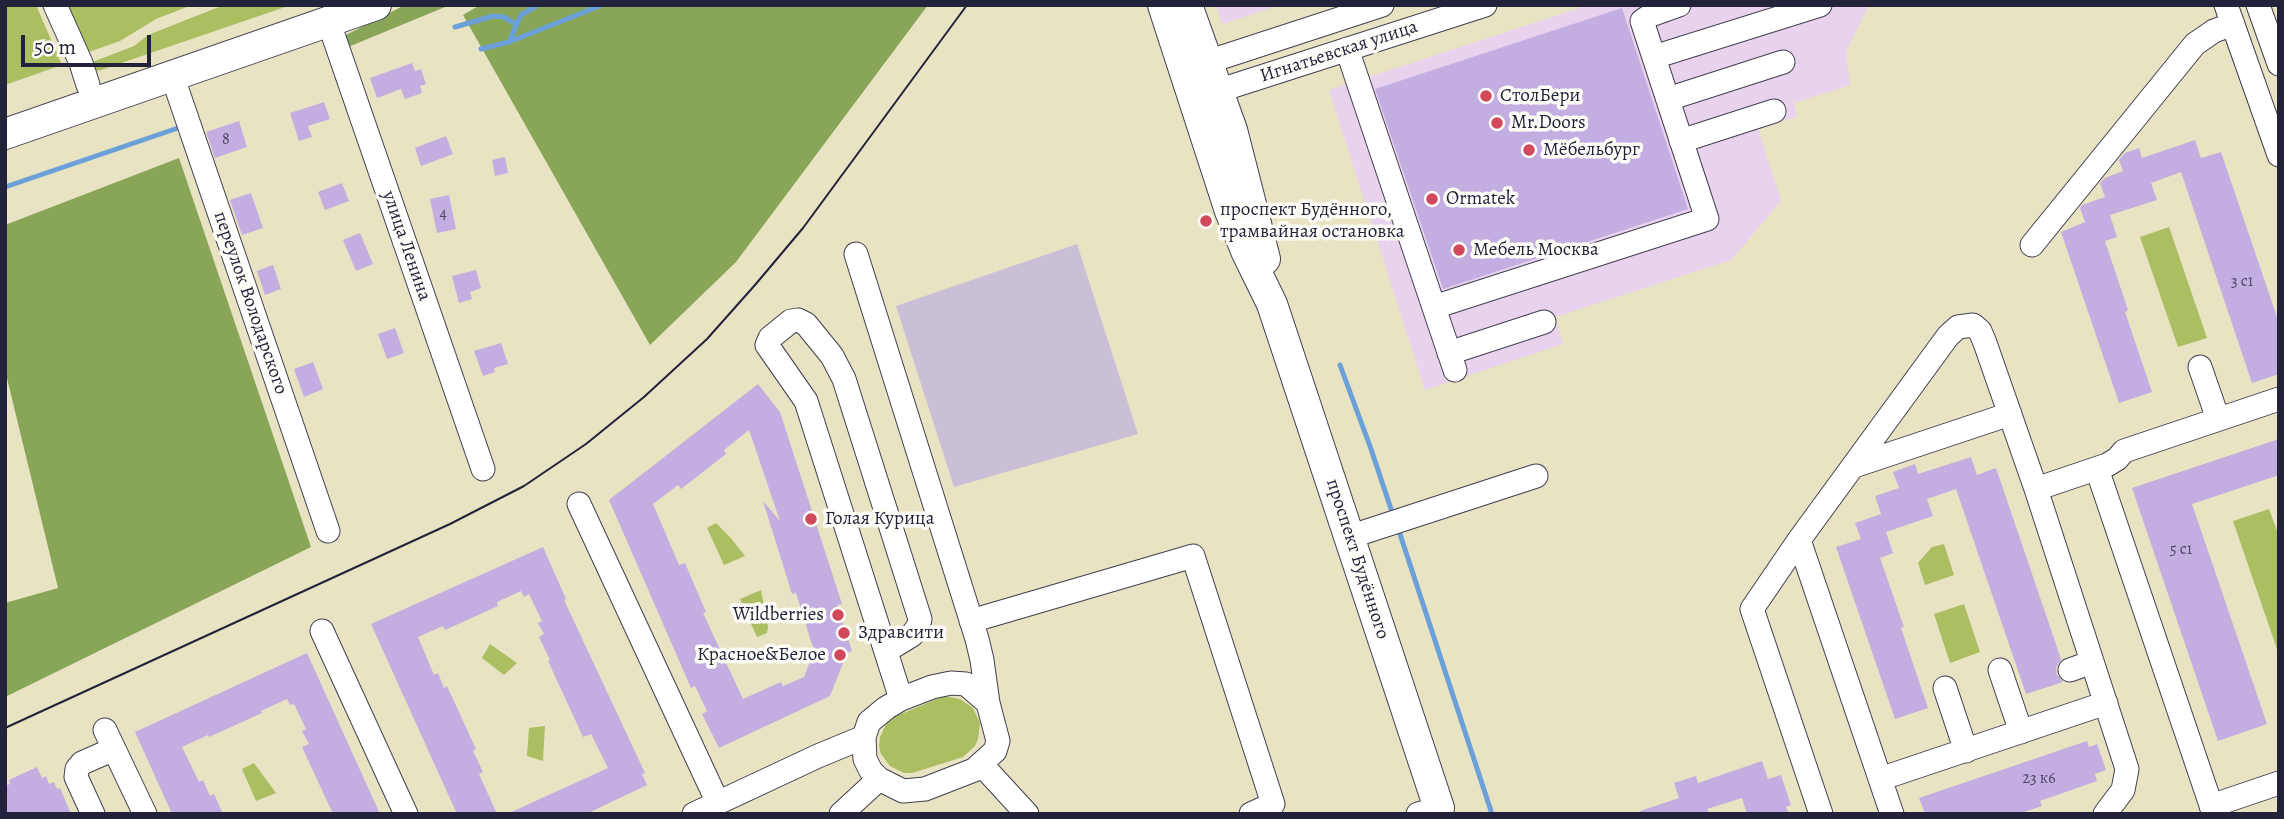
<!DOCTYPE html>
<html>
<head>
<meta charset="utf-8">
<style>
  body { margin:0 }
  #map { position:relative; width:2284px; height:819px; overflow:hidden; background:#e8e3c2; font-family:Alegreya,serif }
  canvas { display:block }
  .frame { position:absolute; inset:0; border:7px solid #22223b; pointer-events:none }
  .scale { position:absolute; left:21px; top:35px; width:130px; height:32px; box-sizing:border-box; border:4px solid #22223b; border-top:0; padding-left:9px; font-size:21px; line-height:24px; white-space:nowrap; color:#22223b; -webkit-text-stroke:5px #fdfcf7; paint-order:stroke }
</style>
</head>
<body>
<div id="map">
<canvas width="2284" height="819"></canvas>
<div class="frame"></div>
<div class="scale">50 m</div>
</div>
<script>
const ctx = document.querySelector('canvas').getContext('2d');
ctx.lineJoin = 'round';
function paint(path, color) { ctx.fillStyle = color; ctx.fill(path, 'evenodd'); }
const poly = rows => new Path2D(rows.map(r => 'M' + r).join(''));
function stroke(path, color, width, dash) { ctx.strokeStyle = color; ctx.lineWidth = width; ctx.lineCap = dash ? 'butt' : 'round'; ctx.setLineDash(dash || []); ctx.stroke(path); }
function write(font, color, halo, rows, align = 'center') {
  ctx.font = font + ' Alegreya,serif'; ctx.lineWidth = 7; ctx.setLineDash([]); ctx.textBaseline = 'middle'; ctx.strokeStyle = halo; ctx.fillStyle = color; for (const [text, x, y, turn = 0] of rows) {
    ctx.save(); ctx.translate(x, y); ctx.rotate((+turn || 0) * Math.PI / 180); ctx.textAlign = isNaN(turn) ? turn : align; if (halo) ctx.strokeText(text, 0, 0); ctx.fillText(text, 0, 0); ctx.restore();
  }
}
paint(poly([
  [1216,5,1280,5,1222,24],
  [1589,5,1869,5,1846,51,1850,85,1794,103,1797,117,1758,129,1781,201,1731,260,1555,317,1563,344,1425,390,1329,90]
]), '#e9d2ed');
paint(poly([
  [1077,244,1138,434,954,487,896,306]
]), '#c9bfd7');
paint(poly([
  [5,5,36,5,62,65,5,85],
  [61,5,192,5,156,19,120,41,83,54],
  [224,5,291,5,98,71,95,70,90,63,134,46,148,35],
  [2169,227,2207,338,2178,347,2140,237],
  [2269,509,2279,536,2279,655,2233,521],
  [716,523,730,537,745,556,724,565,707,528],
  [1944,544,1954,575,1925,585,1918,563,1932,547],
  [761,590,768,627,767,633,757,637,740,599],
  [1964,604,1980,652,1950,663,1934,614],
  [490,644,517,663,504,675,482,658],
  [944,696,960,699,973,708,980,723,978,739,975,746,963,757,912,773,904,773,890,766,881,754,879,746,880,737,887,722,894,717],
  [545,726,543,761,527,756,529,728],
  [254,763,276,793,256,801,242,769]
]), '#abbe62');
paint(poly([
  [405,5,450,5,348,47,344,36],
  [480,5,928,5,736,262,650,345,463,15],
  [179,158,311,547,5,697,5,603,58,588,5,370,5,225]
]), '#88a558');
stroke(poly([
  [455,27,493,16,504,17,517,25],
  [509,42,521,15,538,5],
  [481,49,509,42,602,5],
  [5,187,178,128],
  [1340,365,1371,449,1393,515],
  [1398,528,1492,814]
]), '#6ba1d8', 5);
paint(poly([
  [1622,8,1688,209,1443,289,1375,89],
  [412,63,415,71,421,69,426,84,420,86,422,93,405,99,401,89,377,98,370,78],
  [324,102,330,119,308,126,312,137,299,141,290,113],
  [239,121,247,147,215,158,206,132],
  [446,136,453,154,421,166,415,148],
  [2195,140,2201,158,2221,152,2279,323,2279,374,2252,383,2181,172,2151,183,2157,200,2110,215,2117,237,2105,241,2128,310,2125,312,2152,392,2119,403,2061,232,2085,222,2080,208,2082,205,2105,197,2100,183,2105,178,2123,171,2119,160,2125,153,2139,148,2142,158],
  [505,157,508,173,495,176,492,160],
  [342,183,349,201,325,210,318,192],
  [251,193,263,228,242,235,230,200],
  [449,195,456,229,437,233,430,199],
  [360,233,373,264,356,271,343,240],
  [273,265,281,289,265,295,257,271],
  [476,270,481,288,470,292,472,299,459,303,452,276],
  [395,328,404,353,387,359,378,334],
  [501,343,508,364,494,368,495,372,483,376,474,351],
  [313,362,323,389,304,397,294,369],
  [758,384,780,412,842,604,837,605,852,651,847,653,830,696,719,748,702,714,707,711,695,686,691,688,609,500],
  [749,430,780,521,763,501,792,594,796,593,814,651,804,677,783,686,781,682,743,699,703,613,706,612,685,563,679,565,653,504,678,485,681,489,726,454,724,450],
  [2279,439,2279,475,2192,504,2267,724,2218,741,2132,488],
  [1971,457,1977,475,1996,468,2061,659,2056,668,2057,675,2063,682,2026,694,1956,489,1927,499,1933,516,1886,532,1893,553,1880,558,1904,627,1901,628,1928,708,1895,719,1836,547,1861,539,1855,523,1881,514,1875,496,1899,488,1893,472,1915,464,1918,474],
  [543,547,566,599,564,600,645,773,642,774,647,785,586,814,507,814,608,768,591,734,583,737,548,661,550,660,539,637,544,634,538,623,542,621,529,594,524,597,521,591,497,602,498,606,445,630,443,626,418,637,434,675,438,673,444,688,447,686,476,749,473,751,483,772,479,774,497,814,457,814,371,624],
  [307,653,380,814,333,814,302,747,309,744,302,731,306,729,294,704,290,705,287,699,261,711,262,713,209,737,208,735,182,747,199,782,203,780,210,796,214,794,223,814,172,814,135,732],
  [2087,741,2089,747,2097,744,2106,770,2095,774,2097,781,2040,801,2042,806,2018,814,1925,814,1919,798],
  [1762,761,1768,779,1781,775,1791,805,1786,807,1789,814,1747,814,1742,798,1707,809,1709,814,1641,814,1640,811,1679,798,1674,783,1696,776,1698,783],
  [37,767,42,778,46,776,49,784,54,782,57,789,60,788,71,814,5,814,5,786,10,784,9,780]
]), '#c3aee1');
const minor = poly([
  [55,5,81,63,88,85],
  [2226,5,2279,155],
  [2258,5,2279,64],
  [329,23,483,469],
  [1347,49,1455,370],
  [1654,57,1820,5],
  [1192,67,1382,5],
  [172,75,328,531],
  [1205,95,1485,5],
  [1668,99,1783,62],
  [1681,141,1774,111],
  [2032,245,2195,44,2214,31,2233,24],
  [856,254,977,639,982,660,988,703],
  [1434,307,1707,219,1642,21,1651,15,1679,5],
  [1449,353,1544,322],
  [2200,367,2218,419],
  [1854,466,2010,414],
  [2097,469,2214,814],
  [2036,489,2107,465,2117,459,2124,451,2279,399],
  [579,504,718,803],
  [1349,537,1536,476],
  [1799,540,1892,814],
  [971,621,1193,556,1273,804,1251,814],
  [322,631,406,814],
  [886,651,912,635,918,627,920,619,844,379,832,356,806,324,798,320,791,321,770,338,767,345,806,401,901,699],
  [2000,670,2021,732],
  [2070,670,2092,662],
  [951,683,966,684,988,703,998,741,995,751,974,770,925,789,903,791,879,779,871,771,865,759,864,737,869,722,886,708,901,699,932,687,951,683],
  [1945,688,1966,751],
  [105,730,145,814],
  [982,765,1027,814],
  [1880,779,2106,703],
  [2211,806,2279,783],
  [93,814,76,777,77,769,82,763,114,749],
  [694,814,818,756,864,737],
  [841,814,879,779],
  [1418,814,1439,808,1441,814],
  [1821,814,1752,609,1799,540,1948,336,1958,327,1973,325,1980,331,1985,343,2036,489,2127,769,2123,790,2105,814]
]);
const major = poly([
  [1163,5,1230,211,1247,253,1272,304,1439,808],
  [1187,5,1232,130,1265,259],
  [5,134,376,5]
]);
stroke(minor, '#403f4f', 25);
stroke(major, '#403f4f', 32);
stroke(minor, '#fff', 23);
stroke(major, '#fff', 30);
stroke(poly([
  [5,728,450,524,524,486,586,444,644,397,707,339,755,285,803,228,967,5]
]), '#22223b', 2);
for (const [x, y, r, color] of [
  [1486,96,7,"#d1495b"],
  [1497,123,7,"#d1495b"],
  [1529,150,7,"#d1495b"],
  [1432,199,7,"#d1495b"],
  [1206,221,7,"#d1495b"],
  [1459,250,7,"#d1495b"],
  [811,519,7,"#d1495b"],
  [838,615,7,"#d1495b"],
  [844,633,7,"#d1495b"],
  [840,655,7,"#d1495b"]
]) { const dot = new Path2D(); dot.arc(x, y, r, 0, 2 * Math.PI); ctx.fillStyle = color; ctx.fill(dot); stroke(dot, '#fdfcf7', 2.5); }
write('16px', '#4a4564', null, [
  ["8",226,140],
  ["4",443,214],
  ["3 с1",2242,282],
  ["5 с1",2181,550],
  ["23 к6",2039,779]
]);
write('19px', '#22223b', '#fdfcf7', [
  ["Игнатьевская улица",1339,52,-18],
  ["улица Ленина",406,246,71],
  ["переулок Володарского",250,303,71],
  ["проспект Будённого",1357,559,72]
]);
write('19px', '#22223b', '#fdfcf7', [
  ["СтолБери",1500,96],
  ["Mr.Doors",1511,123],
  ["Мёбельбург",1543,150],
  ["Ormatek",1446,199],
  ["проспект Будённого,",1220,210],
  ["трамвайная остановка",1220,232],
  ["Мебель Москва",1473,250],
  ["Голая Курица",825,519],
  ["Wildberries",824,615,"right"],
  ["Здравсити",858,633],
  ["Красное&Белое",826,655,"right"]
], 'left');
</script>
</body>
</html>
